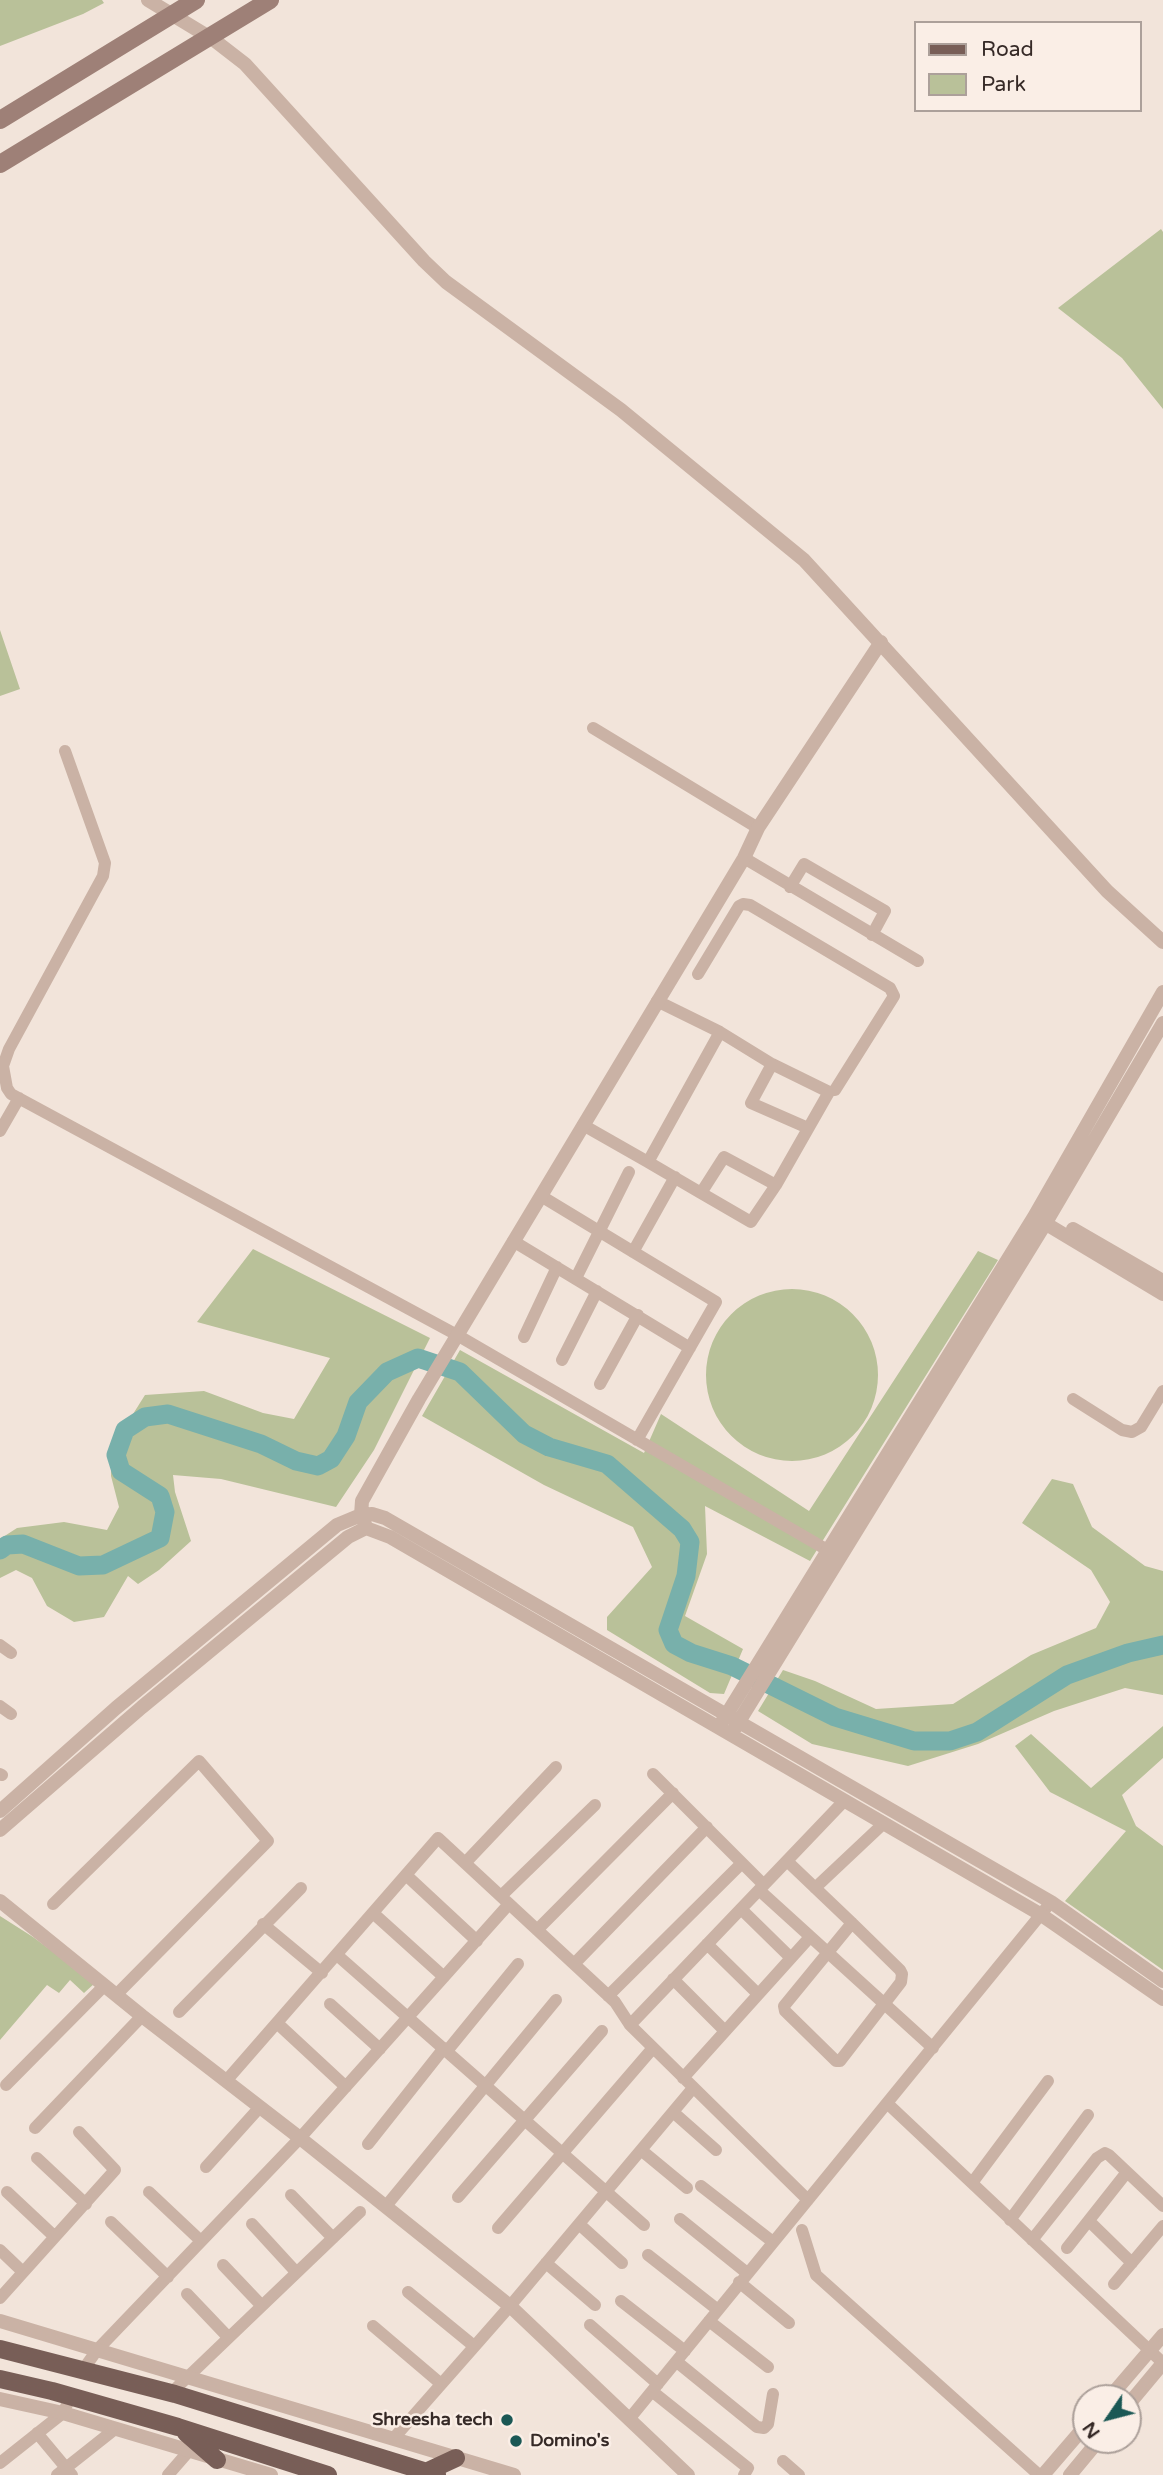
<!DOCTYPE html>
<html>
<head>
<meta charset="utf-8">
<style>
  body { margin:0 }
  #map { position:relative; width:1163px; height:2475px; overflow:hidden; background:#f2e4da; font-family:"Varela Round",sans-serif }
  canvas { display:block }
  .legend { position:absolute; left:914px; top:21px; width:228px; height:91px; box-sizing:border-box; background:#faeee6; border:2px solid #aca09a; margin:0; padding:9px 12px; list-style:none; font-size:21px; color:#362a27 }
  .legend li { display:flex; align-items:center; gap:14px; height:35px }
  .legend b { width:35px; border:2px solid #aca09a }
  .north { position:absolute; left:1072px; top:2384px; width:70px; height:70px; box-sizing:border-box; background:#faeee6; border:2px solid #aca09a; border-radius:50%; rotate:235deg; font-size:19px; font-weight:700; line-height:28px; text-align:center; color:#362a27 }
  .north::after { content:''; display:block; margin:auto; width:24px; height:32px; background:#1b5855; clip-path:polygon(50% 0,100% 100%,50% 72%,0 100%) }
</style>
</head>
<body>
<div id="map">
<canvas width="1163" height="2475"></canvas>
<ul class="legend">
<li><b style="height:9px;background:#785e57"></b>Road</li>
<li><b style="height:19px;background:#b9c199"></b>Park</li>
</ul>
<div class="north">N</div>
</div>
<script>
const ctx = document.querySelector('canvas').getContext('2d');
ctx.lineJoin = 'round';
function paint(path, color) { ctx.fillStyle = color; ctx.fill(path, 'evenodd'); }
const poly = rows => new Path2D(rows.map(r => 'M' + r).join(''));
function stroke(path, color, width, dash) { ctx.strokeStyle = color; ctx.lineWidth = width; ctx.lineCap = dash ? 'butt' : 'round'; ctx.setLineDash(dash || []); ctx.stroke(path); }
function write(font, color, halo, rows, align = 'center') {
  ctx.font = font + ' "Varela Round",sans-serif'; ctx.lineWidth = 5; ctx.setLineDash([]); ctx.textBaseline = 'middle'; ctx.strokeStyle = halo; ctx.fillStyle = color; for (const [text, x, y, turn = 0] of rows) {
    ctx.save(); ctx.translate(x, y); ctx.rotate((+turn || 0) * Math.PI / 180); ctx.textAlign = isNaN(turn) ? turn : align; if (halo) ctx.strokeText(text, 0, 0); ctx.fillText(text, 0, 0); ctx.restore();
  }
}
paint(poly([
  [0,0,102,0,104,3,83,14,0,46],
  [1161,229,1163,232,1163,409,1122,358,1058,308],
  [0,630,20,689,0,696],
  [253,1249,430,1338,374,1450,336,1507,221,1479,173,1475,175,1492,191,1541,159,1570,138,1584,128,1576,104,1617,74,1622,47,1606,32,1578,16,1570,0,1578,0,1539,17,1528,64,1522,107,1530,119,1507,111,1476,111,1449,145,1395,204,1391,263,1413,294,1419,330,1358,197,1322],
  [978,1251,998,1260,810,1561,705,1506,707,1554,685,1616,743,1649,724,1694,710,1693,607,1630,607,1617,652,1567,633,1527,544,1485,422,1416,460,1350,644,1453,661,1414,809,1511],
  '706 1375a86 86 0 1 1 172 0a86 86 0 1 1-172 0Z',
  [1052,1479,1073,1484,1092,1527,1145,1566,1163,1571,1163,1695,1125,1688,1054,1711,978,1744,908,1766,812,1744,758,1711,783,1670,815,1681,876,1709,953,1704,1031,1655,1096,1628,1110,1602,1091,1570,1022,1523],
  [1163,1726,1163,1758,1122,1795,1136,1826,1163,1846,1163,1970,1065,1901,1126,1831,1050,1792,1015,1746,1031,1734,1091,1788],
  [0,1916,33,1937,95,1983,84,1993,70,1980,59,1993,47,1985,0,2040]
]), '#b9c199');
stroke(poly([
  [0,1550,7,1545,23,1544,79,1566,103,1565,160,1538,165,1512,160,1496,121,1471,116,1455,125,1430,145,1417,168,1414,261,1444,296,1461,318,1466,331,1459,346,1436,358,1402,387,1372,418,1358,460,1372,524,1434,549,1447,607,1464,682,1529,690,1542,686,1576,668,1630,674,1644,691,1653,732,1666,835,1717,914,1741,950,1741,977,1732,1067,1675,1128,1653,1163,1645]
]), '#78b0ab', 19);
stroke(poly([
  [593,728,758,828],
  [65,751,105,863,103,876,9,1049,3,1066,7,1088,11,1094,457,1335,836,1555],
  [744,858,918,961],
  [790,887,804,864,885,911,872,935],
  [698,974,739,906,743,904,750,905,890,988,894,996,835,1090],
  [657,1001,720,1032],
  [772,1064,751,1103,808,1128],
  [583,1125,648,1162,720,1032,772,1064,829,1092,776,1185,751,1222,701,1193,724,1157,776,1185],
  [0,1131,19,1098],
  [648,1162,701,1193],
  [541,1196,716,1302,637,1440],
  [513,1241,690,1348],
  [633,1252,675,1177],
  [576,1278,629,1172],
  [524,1337,557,1267],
  [562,1360,597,1291],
  [600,1384,638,1315],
  [1073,1399,1122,1430,1132,1432,1141,1427,1163,1391],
  [0,1645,11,1653],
  [0,1706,11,1714],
  [0,1774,2,1775],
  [653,1774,764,1885],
  [787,1861,852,1923,900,1970,902,1974,901,1982,840,2061,836,2061,785,2011,784,2006,852,1923],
  [465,1863,556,1767],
  [406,1875,477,1941],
  [815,1888,883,1824],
  [759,1890,933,2048],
  [501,1896,595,1805],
  [53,1904,199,1761,268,1841,117,1994],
  [741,1909,791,1958],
  [373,1913,444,1977],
  [263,1924,322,1973],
  [537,1930,673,1793],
  [707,1944,758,1994],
  [337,1955,644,2225],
  [574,1964,707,1827],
  [673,1979,725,2031],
  [608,1996,742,1863],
  [330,2004,380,2049],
  [179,2012,301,1888],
  [277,2023,346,2087],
  [630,2025,844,1801],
  [447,2051,518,1964],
  [683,2078,810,1937],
  [226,2081,438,1838,615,2002,630,2025,808,2200],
  [6,2085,105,1985],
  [888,2104,1163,2363],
  [673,2112,716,2150],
  [35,2128,142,2016],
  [368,2144,444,2048],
  [641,2150,687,2188],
  [37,2158,86,2204],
  [206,2167,260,2107],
  [972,2183,1048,2081],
  [701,2186,773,2242],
  [7,2192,55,2237],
  [149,2192,201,2241],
  [291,2195,333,2238],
  [458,2197,602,2031],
  [386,2206,556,2000],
  [680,2219,747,2273],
  [1010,2220,1088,2115],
  [1089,2221,1132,2263],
  [111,2222,168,2277],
  [252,2224,296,2272],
  [579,2224,622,2263],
  [498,2228,653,2048],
  [802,2230,816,2275,1039,2475],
  [1032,2240,1097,2158,1105,2153,1109,2155,1163,2206],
  [1067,2248,1127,2172],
  [0,2250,23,2272],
  [648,2255,718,2310],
  [546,2263,595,2305],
  [223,2265,261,2305],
  [739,2282,789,2323],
  [1114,2284,1163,2226],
  [408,2292,474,2346],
  [187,2294,228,2337],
  [0,2298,115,2170,79,2132],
  [621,2301,685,2351],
  [709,2321,768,2367],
  [590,2325,658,2384],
  [373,2326,440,2383],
  [677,2362,757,2427,764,2428,768,2424,773,2394],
  [83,2370,97,2350,300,2138,509,1904],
  [653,2392,748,2468,744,2475],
  [171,2393,360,2212],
  [630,2418,1051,1902],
  [37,2433,72,2475],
  [393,2439,510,2306,693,2088],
  [783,2461,799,2475],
  [0,2463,63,2413,71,2396],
  [57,2475,115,2429],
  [168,2475,188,2452]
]), '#cab2a5', 12);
stroke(poly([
  [148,0,214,40,245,64,424,261,446,282,621,410,804,560,1107,891,1163,942],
  [1038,1219,1163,1294],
  [1073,1229,1163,1281],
  [365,1524,361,1515,362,1501,419,1399,744,858,758,828,881,642],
  [722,1722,1034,1217,1163,992],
  [735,1728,1045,1224,1163,1023],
  [0,1811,116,1708,337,1525,361,1515,372,1514,385,1518,1051,1902,1163,1981],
  [0,1830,142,1707,348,1537,366,1528,390,1537,1040,1914,1163,1999],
  [0,1901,142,2016,300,2138,510,2306,688,2475],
  [0,2321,514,2475],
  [1109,2398,1163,2335],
  [0,2399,63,2413,271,2475],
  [1128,2405,1163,2363],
  [1043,2475,1086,2425],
  [1070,2475,1099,2440]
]), '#cab2a5', 14);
stroke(poly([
  [0,120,196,0],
  [0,164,270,0]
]), '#9e8077', 18);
stroke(poly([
  [0,2349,175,2394,437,2475],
  [0,2379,52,2391,178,2427,328,2475],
  [186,2433,217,2460],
  [426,2472,456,2458]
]), '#785e57', 18);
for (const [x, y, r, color] of [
  [507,2420,7,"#1b5855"],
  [516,2441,7,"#1b5855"]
]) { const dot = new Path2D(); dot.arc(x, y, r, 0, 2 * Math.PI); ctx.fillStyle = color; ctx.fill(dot); stroke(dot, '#faeee6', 2.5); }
write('bold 18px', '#362a27', '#faeee6', [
  ["Shreesha tech",493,2420],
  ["Domino's",530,2441,"left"]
], 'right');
</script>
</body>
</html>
